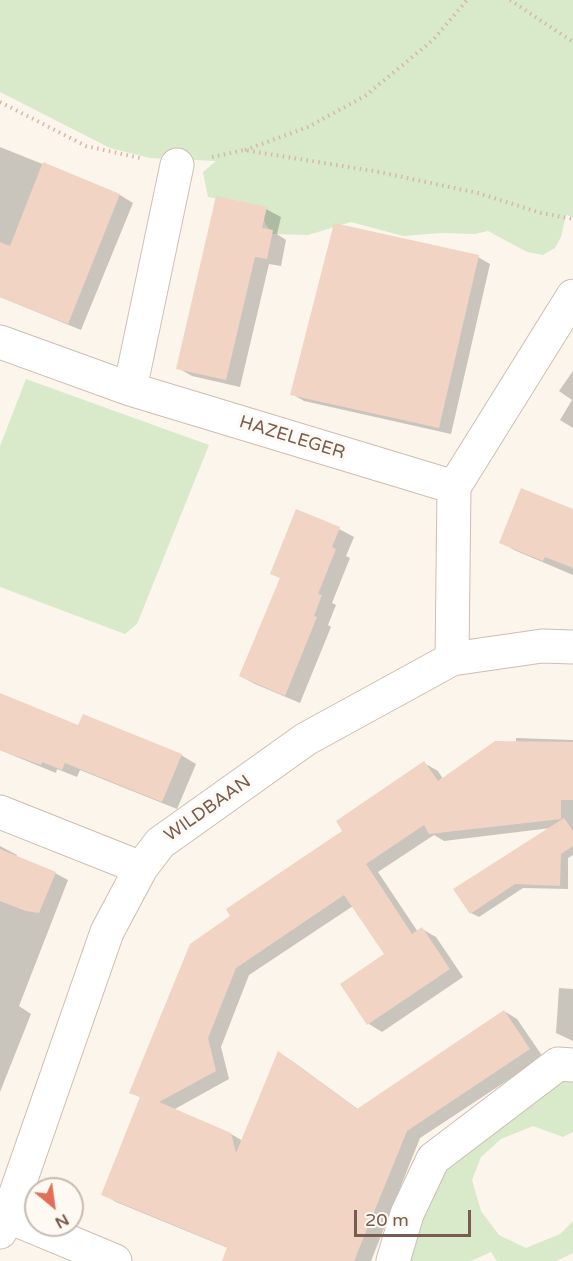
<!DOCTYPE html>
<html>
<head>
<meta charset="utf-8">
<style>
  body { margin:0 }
  #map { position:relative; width:573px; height:1261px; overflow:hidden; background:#fcf5ec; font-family:"Varela Round",sans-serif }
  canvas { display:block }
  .north { position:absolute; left:24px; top:1177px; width:60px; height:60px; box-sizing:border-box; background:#fef9f3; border:2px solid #c8bab1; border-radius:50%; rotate:151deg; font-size:16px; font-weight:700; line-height:24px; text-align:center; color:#785c4f }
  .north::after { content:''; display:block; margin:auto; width:21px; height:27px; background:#e17057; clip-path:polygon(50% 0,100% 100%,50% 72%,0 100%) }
  .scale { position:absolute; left:354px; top:1210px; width:117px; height:27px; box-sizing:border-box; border:3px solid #785c4f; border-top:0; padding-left:8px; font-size:18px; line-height:21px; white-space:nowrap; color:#785c4f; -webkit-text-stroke:4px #fef9f3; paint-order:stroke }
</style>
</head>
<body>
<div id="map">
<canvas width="573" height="1261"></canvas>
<div class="north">N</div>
<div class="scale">20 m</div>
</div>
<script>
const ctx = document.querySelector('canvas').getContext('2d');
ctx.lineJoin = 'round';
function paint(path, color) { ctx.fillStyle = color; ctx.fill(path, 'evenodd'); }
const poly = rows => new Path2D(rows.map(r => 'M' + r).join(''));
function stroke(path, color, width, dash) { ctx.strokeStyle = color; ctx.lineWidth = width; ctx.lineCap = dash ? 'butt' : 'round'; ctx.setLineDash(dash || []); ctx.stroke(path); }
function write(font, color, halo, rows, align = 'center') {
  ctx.font = font + ' "Varela Round",sans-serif'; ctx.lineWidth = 6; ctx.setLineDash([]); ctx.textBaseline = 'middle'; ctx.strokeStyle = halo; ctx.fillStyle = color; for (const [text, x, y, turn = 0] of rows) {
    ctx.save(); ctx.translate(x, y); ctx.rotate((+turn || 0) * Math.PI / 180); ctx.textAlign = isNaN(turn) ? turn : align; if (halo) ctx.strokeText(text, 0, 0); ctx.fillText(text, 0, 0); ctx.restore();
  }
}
paint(poly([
  [0,0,573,0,573,217,566,215,561,237,555,248,543,255,527,252,488,231,475,234,442,233,403,236,351,222,308,235,273,234,266,225,259,206,208,197,203,172,216,161,150,158,110,148,0,92],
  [26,379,209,445,137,624,125,634,0,587,0,446],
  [573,1074,573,1132,563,1137,533,1126,501,1139,481,1157,472,1180,481,1211,499,1235,526,1248,560,1234,573,1221,573,1253,556,1261,497,1261,491,1252,471,1261,398,1261,436,1163]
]), '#d8eaca');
paint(poly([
  [0,147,120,195,133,203,81,330,0,297],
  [266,209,281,217,277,234,286,240,281,266,269,264,240,387,192,376,178,368],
  [478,257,490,264,451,434,304,401,292,394],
  [573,371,573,428,560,420,572,400,559,391],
  [573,510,573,575,514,550,501,542],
  [339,529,354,537,346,556,350,558,332,603,336,605,328,625,331,627,300,703,255,684,240,676],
  [0,695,79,727,181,755,196,764,177,809,80,770,77,777,57,769,56,773,0,750],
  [516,738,573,740,573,855,568,858,568,889,523,888,479,917,471,913,551,828,444,841,434,835,378,872,418,932,422,929,436,937,463,977,382,1032,369,1024,386,954,353,906,249,975,221,1047,229,1079,173,1110,231,1134,243,1141,279,1053,292,1061,359,1110,504,1011,517,1019,543,1057,420,1138,371,1261,223,1261,228,1248,116,1202,102,1194,141,1098,131,1092,344,831,424,763,438,771,443,779,516,743],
  [0,846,17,855,16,857,55,873,68,880,19,1006,31,1014,0,1092],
  [559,988,573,989,573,1041,556,1033]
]), '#0003');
paint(poly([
  [43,162,120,194,68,324,0,297,0,242,10,246],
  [216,196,267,207,262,228,273,230,267,259,255,257,226,380,176,369],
  [334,223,479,255,439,428,290,395],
  [521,488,573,509,573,568,545,557,543,561,499,543],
  [296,509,340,527,332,547,336,549,318,594,322,595,314,616,317,617,285,696,239,676,280,578,270,574],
  [0,693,78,725,83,714,182,754,162,802,65,763,62,770,42,762,41,765,0,750],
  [495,741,573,742,573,800,561,800,561,819,429,834,424,825,366,864,412,934,422,927,450,969,367,1025,340,984,384,954,344,895,236,968,208,1038,216,1071,159,1102,231,1133,236,1153,278,1051,357,1109,504,1010,530,1049,407,1131,354,1261,222,1261,227,1247,101,1195,140,1097,129,1093,190,944,230,916,226,909,342,831,336,821,424,761,438,781],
  [564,818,573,831,573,846,561,854,560,886,515,884,470,914,453,889],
  [0,849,56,872,39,913,26,911,0,901]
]), '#f1d4c4');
const street = poly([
  [0,342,130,389,454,487],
  [130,389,177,165],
  [452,659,454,487,573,296],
  [0,812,141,868],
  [0,1213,115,1261],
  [0,1232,8,1216,107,932,141,868,160,843,306,739,452,659,542,646,573,647],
  [393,1261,407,1214,433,1159,558,1064,573,1065]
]);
stroke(street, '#cfbdb1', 35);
stroke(poly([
  [510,0,573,42],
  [0,102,86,146,140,158],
  [245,150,308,127,365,96,433,40,467,0],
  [212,157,244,150,379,172,478,193,541,213,573,219]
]), '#d7b7a7', 4, [1.5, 4.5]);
stroke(street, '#fff', 33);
write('18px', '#785c4f', '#fef9f3', [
  ["HAZELEGER",292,438,17],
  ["WILDBAAN",208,809,-35]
]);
</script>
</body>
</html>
